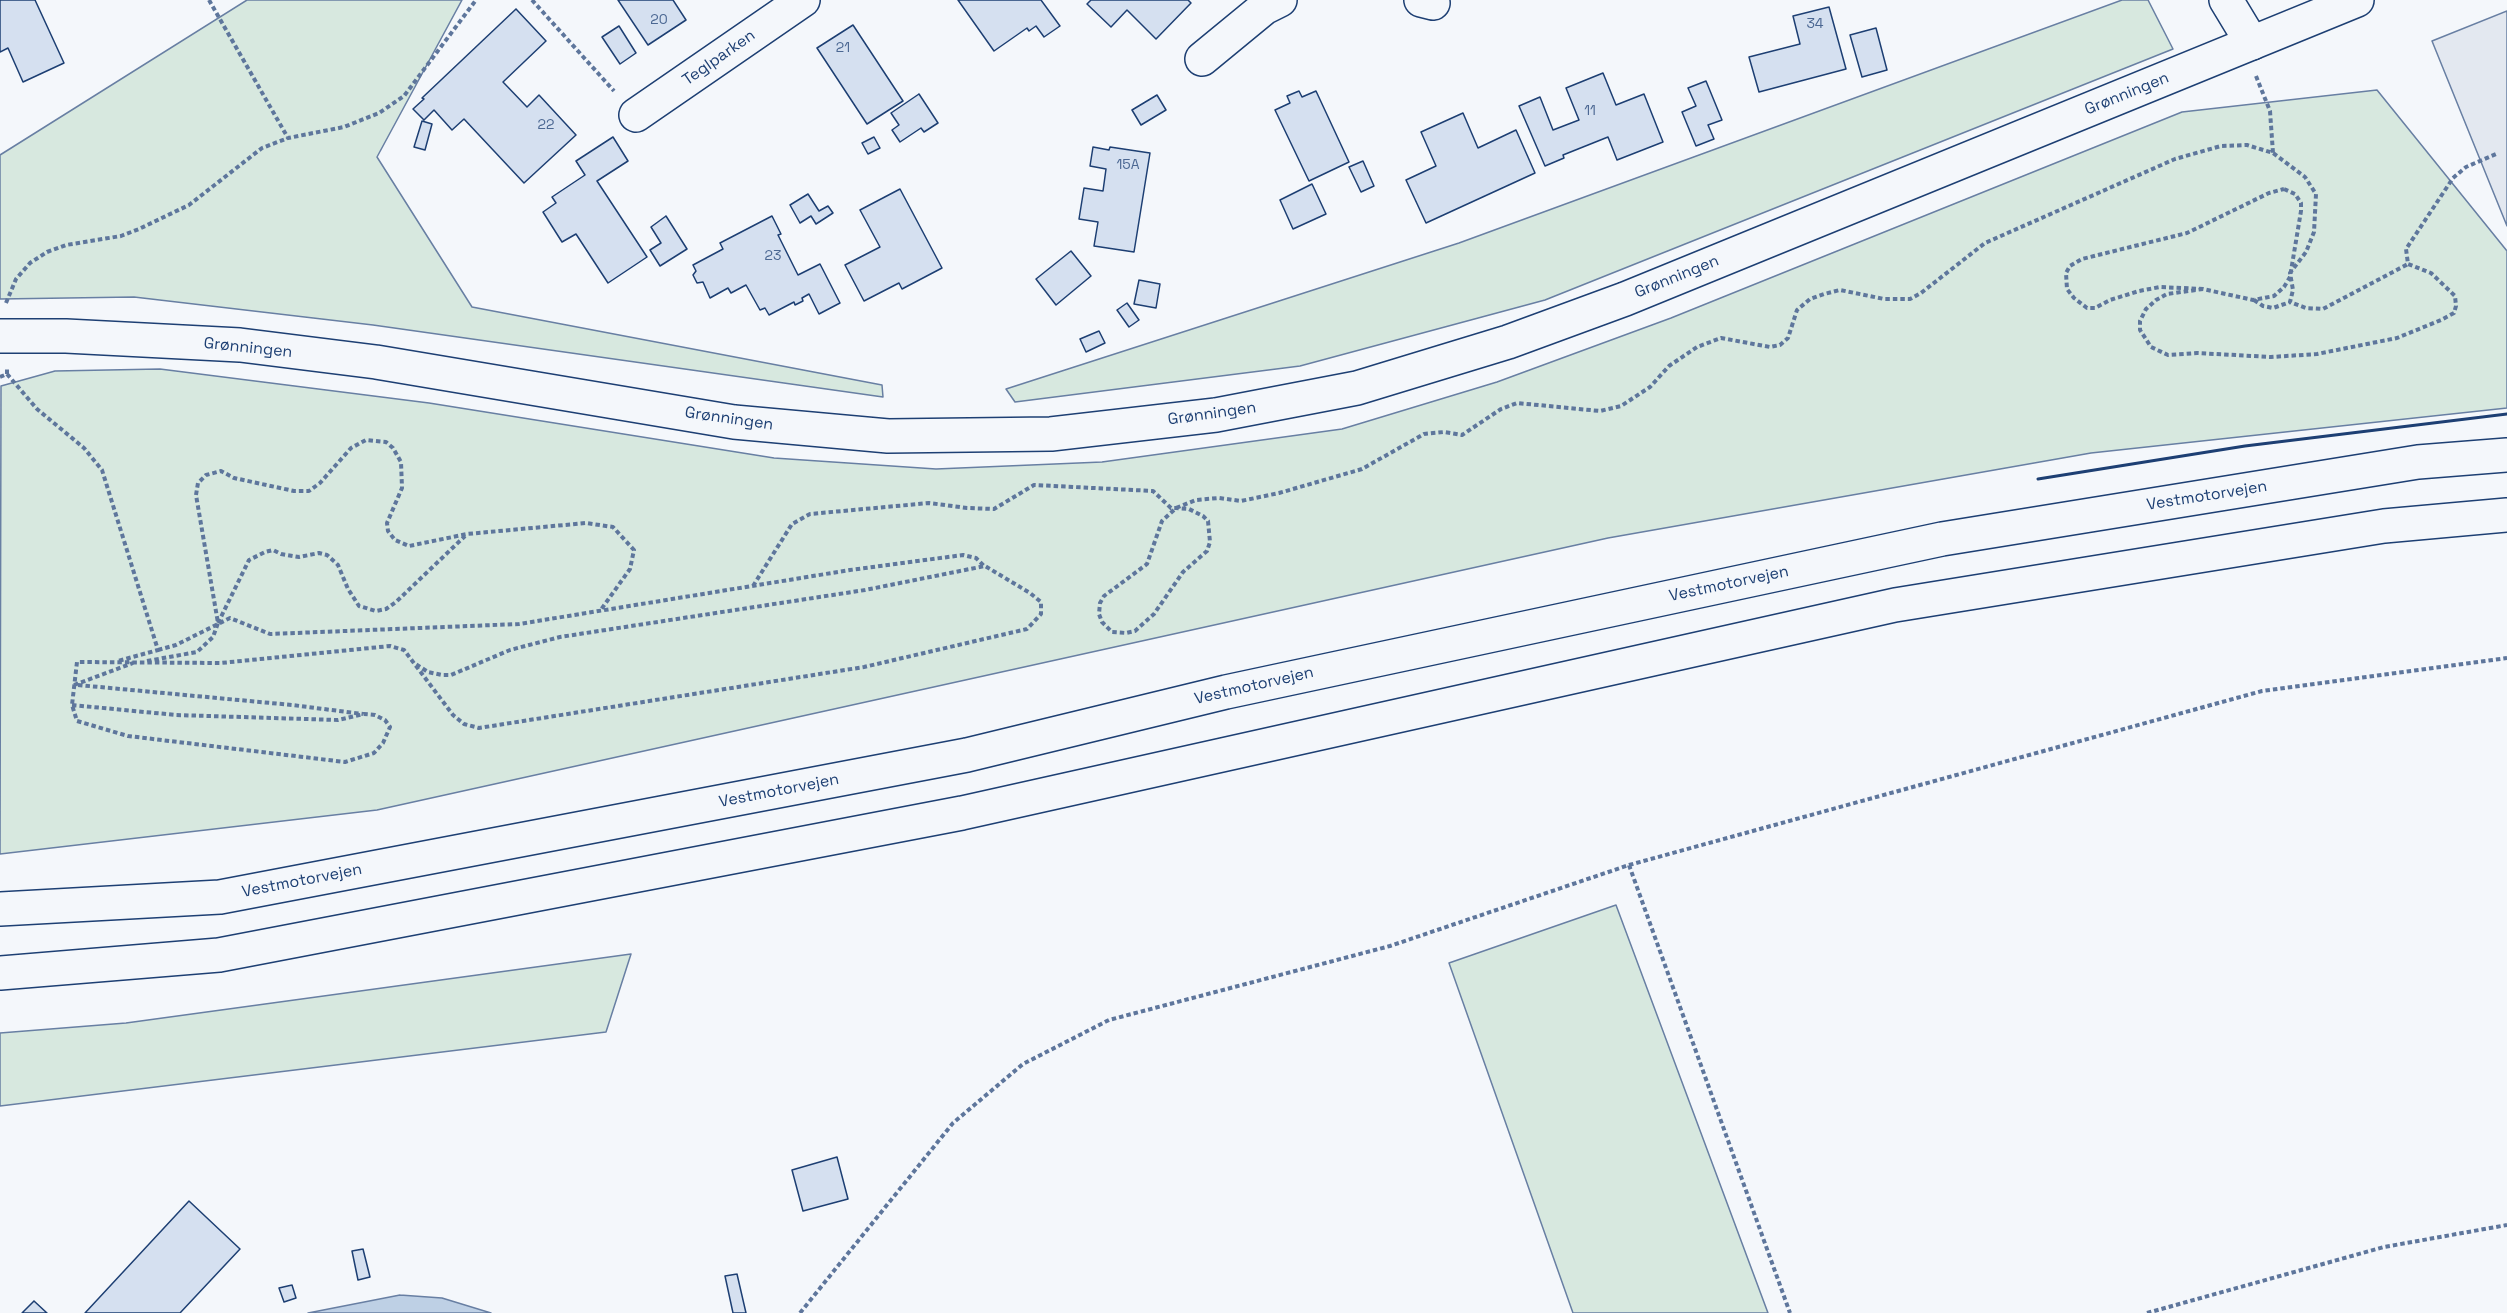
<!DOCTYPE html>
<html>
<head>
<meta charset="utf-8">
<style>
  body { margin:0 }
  canvas { display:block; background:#f4f7fb }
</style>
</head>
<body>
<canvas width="2507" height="1313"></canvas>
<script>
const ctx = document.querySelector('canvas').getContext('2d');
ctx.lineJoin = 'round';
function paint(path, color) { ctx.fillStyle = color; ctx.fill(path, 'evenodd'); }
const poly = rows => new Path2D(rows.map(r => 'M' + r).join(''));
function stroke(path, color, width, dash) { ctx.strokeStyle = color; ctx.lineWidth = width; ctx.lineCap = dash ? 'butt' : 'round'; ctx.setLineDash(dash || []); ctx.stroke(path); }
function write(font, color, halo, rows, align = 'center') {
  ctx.font = font + ' "Space Grotesk",sans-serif'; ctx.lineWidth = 4.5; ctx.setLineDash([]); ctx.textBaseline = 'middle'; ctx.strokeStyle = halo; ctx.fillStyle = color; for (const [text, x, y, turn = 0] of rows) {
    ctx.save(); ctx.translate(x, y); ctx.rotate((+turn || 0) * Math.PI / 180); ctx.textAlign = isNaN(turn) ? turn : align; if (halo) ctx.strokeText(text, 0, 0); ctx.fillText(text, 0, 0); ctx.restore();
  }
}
const green = poly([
  [247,0,462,0,377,157,472,307,882,385,883,397,373,325,134,297,0,299,0,155,247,0],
  [2122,0,2148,0,2173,49,1545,300,1300,366,1015,402,1006,389,1459,243,2122,0],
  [2377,90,2507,251,2507,408,2091,453,1608,538,377,810,0,854,1,386,55,371,160,369,429,403,774,458,936,469,1102,462,1342,429,1497,382,1671,318,2182,112,2377,90],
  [1616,905,1768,1313,1573,1313,1449,963,1616,905],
  [631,954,606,1032,0,1106,0,1033,126,1023,631,954]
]);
paint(green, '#d7e8df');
stroke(green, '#687fa3', 1.5);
const parking = poly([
  [2507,11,2507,226,2432,41,2507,11]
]);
paint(parking, '#e3e8f0');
stroke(parking, '#687fa3', 1.5);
const water = poly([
  [400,1295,442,1298,491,1313,308,1313,400,1295]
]);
paint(water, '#bed0e5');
stroke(water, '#687fa3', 1.5);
const building = poly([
  [0,0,35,0,64,63,23,82,8,48,0,52,0,0],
  [618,0,673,0,686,20,648,45,618,0],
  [958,0,1041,0,1060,26,1044,37,1036,26,1029,31,1027,28,994,51,958,0],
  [1091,0,1188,0,1191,3,1156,39,1127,10,1111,27,1087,4,1091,0],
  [1829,7,1846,69,1759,92,1749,57,1800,44,1793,16,1829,7],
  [516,9,546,41,503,82,527,107,539,95,576,135,524,183,464,119,452,130,434,110,424,120,413,109,424,99,422,98,516,9],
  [853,25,903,101,867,124,817,48,853,25],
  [619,26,636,53,620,64,602,37,619,26],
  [1876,28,1887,70,1862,77,1850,35,1876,28],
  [1603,73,1616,105,1644,94,1663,142,1617,160,1608,137,1563,155,1564,158,1545,166,1519,106,1540,97,1553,130,1579,120,1566,88,1603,73],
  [1706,81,1722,120,1708,125,1714,139,1696,146,1682,112,1696,106,1688,88,1706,81],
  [1299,91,1302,97,1316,91,1349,162,1309,181,1275,110,1290,103,1287,96,1299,91],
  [919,94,938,123,924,132,921,128,900,142,892,130,899,125,891,113,919,94],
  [1157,95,1166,110,1141,125,1132,110,1157,95],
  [1463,113,1478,148,1516,130,1535,173,1426,223,1406,180,1436,166,1421,132,1463,113],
  [422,121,432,124,425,150,414,147,422,121],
  [613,137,628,161,597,181,647,257,608,283,576,234,562,242,543,212,556,203,552,197,585,175,576,161,613,137],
  [874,137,880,148,868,154,862,143,874,137],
  [1093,147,1109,150,1110,147,1150,153,1134,252,1094,246,1098,222,1079,219,1084,188,1103,191,1106,169,1090,166,1093,147],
  [1363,161,1374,186,1361,192,1349,167,1363,161],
  [1312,184,1326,214,1293,229,1280,200,1312,184],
  [900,189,942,268,902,289,899,283,864,301,845,265,880,247,860,210,900,189],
  [808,194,819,211,828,206,833,213,816,224,811,216,800,223,790,205,808,194],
  [666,216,687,249,660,266,650,250,661,243,651,227,666,216],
  [772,216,781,234,778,235,798,275,820,264,840,303,819,314,809,294,802,298,803,301,795,305,794,302,769,315,765,308,760,310,746,285,731,293,728,288,710,298,703,282,697,283,693,275,696,271,693,265,723,249,720,243,772,216],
  [1071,251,1091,276,1056,305,1036,279,1071,251],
  [1139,280,1160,284,1156,308,1134,304,1139,280],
  [1127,303,1139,320,1129,327,1117,310,1127,303],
  [1099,331,1105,343,1086,352,1080,339,1099,331],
  [837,1157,848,1199,803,1211,792,1170,837,1157],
  [189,1201,240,1249,180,1313,85,1313,189,1201],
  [363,1249,370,1277,358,1280,352,1251,363,1249],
  [737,1274,746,1313,733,1313,725,1276,737,1274],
  [292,1285,296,1298,284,1302,279,1288,292,1285],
  [34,1301,47,1313,22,1313,34,1301]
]);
paint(building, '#d5e0f0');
stroke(building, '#1d3f73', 1.5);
const minor = poly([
  [1421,0,1433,3],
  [2226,0,2252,43],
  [1202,59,1264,8,1280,0],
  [636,115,803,0]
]);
const major = poly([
  [0,336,66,336,240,345,376,362,734,422,888,436,1051,434,1216,415,1357,388,1508,342,1625,299,2357,0]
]);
const highway = poly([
  [0,909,220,897,967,755,1226,692,1942,539,2418,462,2507,455],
  [0,973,219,955,962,813,1895,605,2384,526,2507,515]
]);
stroke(minor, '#1d3f73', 36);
stroke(major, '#1d3f73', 36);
stroke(highway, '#1d3f73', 36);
stroke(poly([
  [209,0,288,138,344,127,379,113,404,96,476,0],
  [532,0,614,91],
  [2256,76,2270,111,2273,153],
  [2284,189,2295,194,2301,203,2301,211,2290,277,2284,287,2274,296,2253,300,2203,289,2160,287,2139,291,2110,300,2095,308,2087,308,2074,298,2067,289,2066,273,2070,266,2082,259,2187,233,2269,193,2284,189],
  [2203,289,2167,294,2156,300,2146,309,2140,321,2140,330,2151,347,2168,355,2197,353,2271,357,2317,354,2397,338,2441,320,2454,313,2456,306,2455,296,2431,273,2408,264,2406,249,2453,178,2466,167,2496,154],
  [2254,300,2263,306,2273,308,2290,302],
  [6,303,16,279,30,263,47,252,66,245,121,236,139,229,189,205,262,148,288,138],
  [7,374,37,409,84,448,102,470,158,650,118,661],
  [0,377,7,374,7,368],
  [753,586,792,524,810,514,929,503,967,508,994,509,1034,485,1153,491,1171,508,1176,508,1189,509,1203,516,1208,521,1210,542,1207,551,1183,572,1154,614,1135,631,1126,633,1112,632,1102,622,1099,614,1100,603,1104,596,1147,564,1162,521,1176,508,1196,500,1219,498,1241,501,1279,493,1362,469,1424,434,1444,432,1462,435,1501,409,1517,403,1600,411,1621,406,1650,387,1669,366,1697,347,1721,338,1770,347,1780,345,1788,338,1797,310,1810,299,1824,294,1840,290,1884,299,1910,299,1921,293,1985,243,2175,159,2221,146,2247,145,2273,153,2305,177,2316,194,2314,232,2306,252,2290,273,2293,290,2290,302,2306,308,2323,309,2408,264],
  [218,623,249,560,265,552,273,550,281,554,299,557,319,553,327,555,338,565,348,589,359,606,376,611,386,609,396,602,465,536],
  [158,650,176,645,230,618,270,634,519,624,850,570,963,555,976,558,984,566],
  [147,661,197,652,213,637,218,623,196,495,198,483,206,475,221,471,234,478,294,491,309,491,320,483,351,448,366,440,386,442,393,448,401,462,402,488,387,523,388,531,395,540,409,546,467,534,586,523,613,527,634,550,630,569,600,611],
  [74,685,133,663],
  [78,685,292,705,363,714],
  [72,705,176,715,338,720,364,714,375,715,385,720,390,727,383,743,374,753,345,762,128,736,77,721,72,705,77,662,221,663,390,646,404,650,453,715,464,724,479,728,864,667,1027,629,1041,614,1041,602,1030,593,985,566,865,590,560,637,510,650,451,675,442,675,428,672,414,663],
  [1629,865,1790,1313],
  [800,1313,953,1123,1023,1064,1109,1020,1390,946,1629,865,2262,691,2507,658],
  [2147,1313,2384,1247,2507,1225]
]), '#5e769c', 4, [4.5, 3]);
stroke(minor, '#f4f7fb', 33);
stroke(major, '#f4f7fb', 33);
stroke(highway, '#f4f7fb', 33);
stroke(poly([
  [2038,479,2245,446,2507,414]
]), '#1d3f73', 3);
write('14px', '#4b6792', null, [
  ["20",659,20],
  ["34",1815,24],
  ["21",843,48],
  ["11",1590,111],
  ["22",546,125],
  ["15A",1128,165],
  ["23",773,256]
]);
write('16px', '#1d3f73', '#f4f7fb', [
  ["Teglparken",719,58,-35],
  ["Grønningen",2127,94,-22],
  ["Grønningen",1677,277,-22],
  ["Grønningen",248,348,6],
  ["Grønningen",1212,414,-8],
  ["Grønningen",729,419,8],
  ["Vestmotorvejen",2207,496,-9],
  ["Vestmotorvejen",1729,584,-12],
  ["Vestmotorvejen",1254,686,-13],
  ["Vestmotorvejen",779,791,-11],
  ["Vestmotorvejen",302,881,-11]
]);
</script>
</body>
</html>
